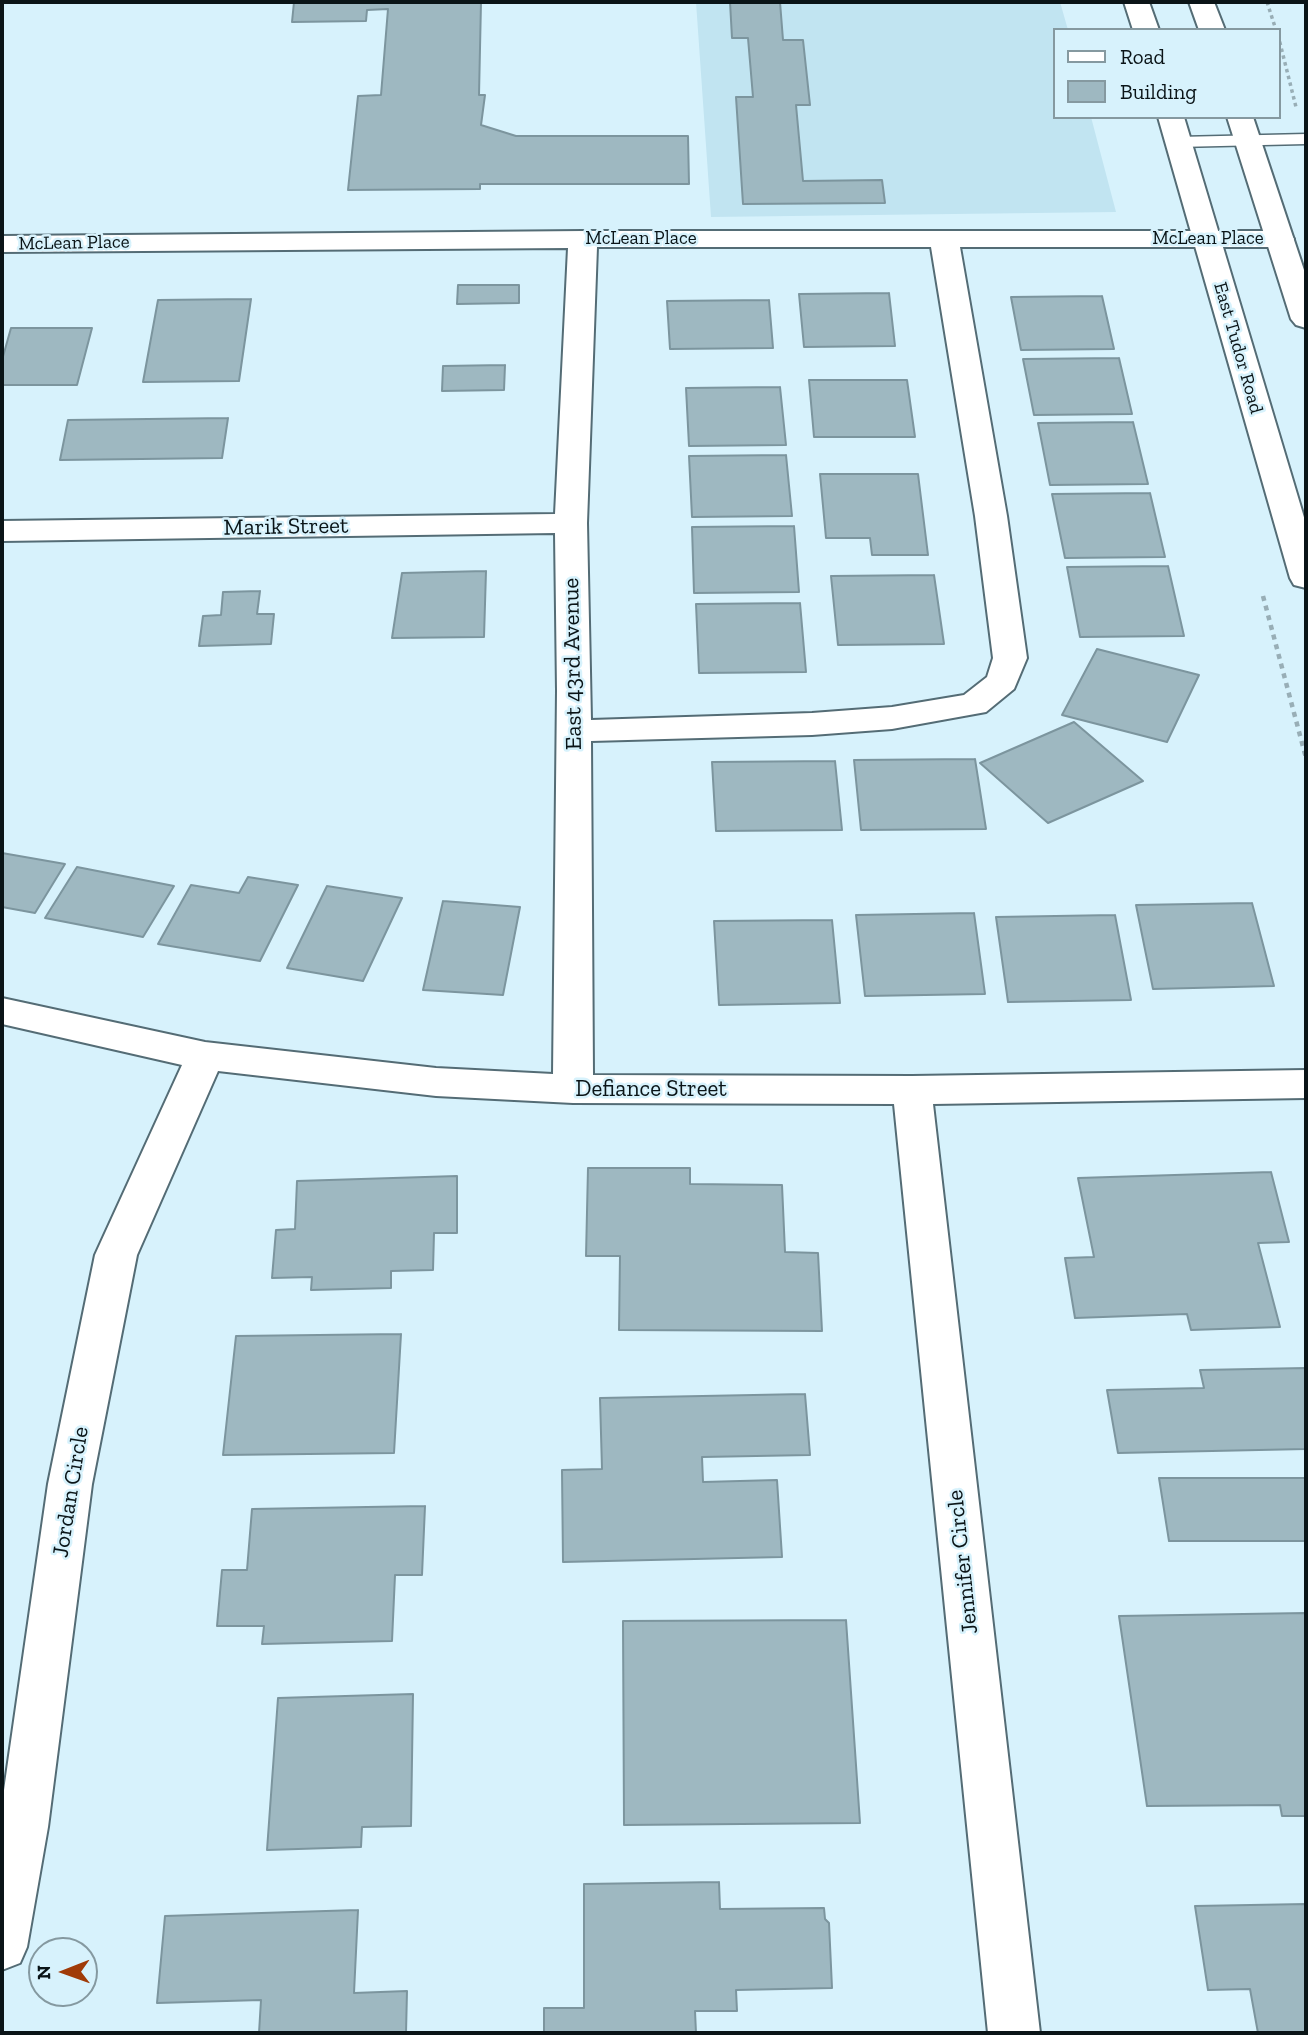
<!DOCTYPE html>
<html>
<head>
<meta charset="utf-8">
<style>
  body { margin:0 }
  #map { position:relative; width:1308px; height:2035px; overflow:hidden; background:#d7f2fc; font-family:"Zilla Slab",serif }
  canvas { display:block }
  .frame { position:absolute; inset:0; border:4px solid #0a1417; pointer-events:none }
  .legend { position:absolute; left:1053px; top:28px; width:228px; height:91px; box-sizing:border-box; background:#d7f2fc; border:2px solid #8599a0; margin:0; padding:9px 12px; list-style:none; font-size:21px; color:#0a1417 }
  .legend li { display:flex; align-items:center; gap:14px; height:35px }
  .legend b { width:35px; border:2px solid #8599a0 }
  .north { position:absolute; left:28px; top:1937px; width:70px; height:70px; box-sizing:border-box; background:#d7f2fc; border:2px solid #8599a0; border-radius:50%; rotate:269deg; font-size:19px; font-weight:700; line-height:28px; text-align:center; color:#0a1417 }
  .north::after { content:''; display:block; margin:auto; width:24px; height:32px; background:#a03b08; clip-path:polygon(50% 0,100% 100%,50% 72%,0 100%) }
</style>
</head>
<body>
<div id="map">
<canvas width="1308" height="2035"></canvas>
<div class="frame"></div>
<ul class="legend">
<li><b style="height:9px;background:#fff"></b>Road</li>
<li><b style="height:19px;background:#9eb8c1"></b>Building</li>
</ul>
<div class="north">N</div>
</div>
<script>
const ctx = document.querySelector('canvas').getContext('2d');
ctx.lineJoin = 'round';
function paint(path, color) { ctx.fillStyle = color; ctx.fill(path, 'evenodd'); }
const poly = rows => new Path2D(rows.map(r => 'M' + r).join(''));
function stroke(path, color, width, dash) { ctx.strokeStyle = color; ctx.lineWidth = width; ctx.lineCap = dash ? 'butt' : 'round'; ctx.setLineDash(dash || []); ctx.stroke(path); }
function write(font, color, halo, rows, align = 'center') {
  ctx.font = font + ' "Zilla Slab",serif'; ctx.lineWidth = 5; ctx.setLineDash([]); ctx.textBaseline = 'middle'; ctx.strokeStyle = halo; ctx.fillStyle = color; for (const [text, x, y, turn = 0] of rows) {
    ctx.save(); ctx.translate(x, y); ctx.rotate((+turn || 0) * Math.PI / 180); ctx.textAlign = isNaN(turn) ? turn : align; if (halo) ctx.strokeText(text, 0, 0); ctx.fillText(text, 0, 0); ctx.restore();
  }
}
paint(poly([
  [696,2,1060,2,1068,30,1054,30,1054,117,1091,117,1116,212,711,217]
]), '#c1e4f1');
const building = poly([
  [294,2,481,2,479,95,485,95,481,125,516,136,688,136,689,184,480,184,480,189,348,190,358,96,381,95,388,9,367,10,366,21,292,22,294,2],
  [730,2,780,2,783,40,803,40,810,105,796,105,803,181,882,180,885,203,743,204,736,97,753,97,748,38,732,38,730,2],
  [458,285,519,285,519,303,457,304,458,285],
  [889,293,895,346,804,347,799,294,889,293],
  [1102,296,1114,349,1021,350,1011,297,1102,296],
  [251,299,239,381,143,382,158,300,251,299],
  [769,300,773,348,670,349,667,301,769,300],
  [11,328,92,328,77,385,2,385,2,360,11,328],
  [1119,358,1132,414,1034,415,1023,359,1119,358],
  [505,365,504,390,442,391,443,366,505,365],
  [809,380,907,380,915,437,814,437,809,380],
  [780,387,786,445,689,446,686,388,780,387],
  [228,418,222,458,60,460,68,420,228,418],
  [1133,422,1148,484,1050,485,1038,423,1133,422],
  [786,455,792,516,692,517,689,456,786,455],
  [820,474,918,474,928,555,872,555,870,538,826,538,820,474],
  [1150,493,1165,557,1065,558,1052,494,1150,493],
  [794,526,799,592,694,593,692,527,794,526],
  [1168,566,1184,636,1080,637,1067,567,1168,566],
  [486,571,484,637,392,638,402,573,486,571],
  [934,575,944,644,838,645,831,576,934,575],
  [260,591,257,614,274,614,271,644,199,646,203,616,221,615,223,592,260,591],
  [800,603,806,672,699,673,696,604,800,603],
  [1097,649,1199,675,1167,742,1062,715,1097,649],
  [1074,722,1143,781,1048,823,980,763,1074,722],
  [975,759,986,829,861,830,854,760,975,759],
  [835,761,842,830,716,831,712,762,835,761],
  [2,853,65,864,35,913,2,907,2,853],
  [77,867,174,886,143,937,45,918,77,867],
  [248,877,298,885,260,961,158,944,191,885,239,893,248,877],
  [327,886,402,898,363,981,287,968,327,886],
  [443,901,520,907,503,995,423,990,443,901],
  [1252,903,1274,986,1153,989,1136,905,1252,903],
  [974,913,985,994,865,996,856,915,974,913],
  [1115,915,1131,1000,1008,1002,996,917,1115,915],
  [832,920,840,1003,719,1005,714,921,832,920],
  [588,1168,690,1168,690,1184,782,1185,785,1252,818,1253,822,1331,619,1330,620,1256,586,1256,588,1168],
  [1271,1172,1289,1242,1258,1243,1280,1327,1191,1330,1187,1314,1075,1318,1065,1258,1094,1257,1078,1178,1271,1172],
  [457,1176,457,1233,434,1233,433,1270,391,1271,391,1288,311,1290,312,1277,272,1278,276,1230,295,1229,297,1181,457,1176],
  [401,1334,394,1453,223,1455,236,1336,401,1334],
  [1306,1368,1306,1449,1118,1453,1107,1390,1204,1388,1200,1370,1306,1368],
  [805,1394,810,1455,702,1457,703,1482,777,1480,782,1557,563,1562,562,1470,602,1469,600,1398,805,1394],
  [1159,1478,1306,1478,1306,1541,1169,1541,1159,1478],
  [425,1506,422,1575,395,1575,392,1641,262,1644,264,1626,217,1626,222,1570,247,1570,252,1509,425,1506],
  [1306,1613,1306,1816,1282,1816,1280,1805,1147,1806,1119,1616,1306,1613],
  [846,1620,860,1823,624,1825,623,1621,846,1620],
  [413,1694,411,1826,362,1827,361,1847,267,1850,278,1698,413,1694],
  [719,1882,720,1909,824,1908,825,1919,829,1923,832,1988,736,1990,737,2011,695,2011,696,2033,794,2033,544,2033,544,2008,584,2008,584,1884,719,1882],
  [1306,1904,1306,2033,1258,2033,1250,1989,1208,1990,1195,1906,1306,1904],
  [358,1910,354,1993,407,1991,406,2033,259,2033,261,2000,157,2003,165,1916,358,1910]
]);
paint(building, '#9eb8c1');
stroke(building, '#7c959e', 2);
const service = poly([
  [1306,134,1306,144,1178,147,1170,142,1178,137,1306,134]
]);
const minor = poly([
  [583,231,1280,231,1290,233,1294,239,1290,245,1280,247,960,247,1007,516,1027,658,1014,689,986,712,892,729,812,735,591,741,593,1075,912,1076,1306,1070,1306,1098,933,1104,1040,2033,988,2033,894,1104,573,1103,436,1096,218,1071,137,1255,92,1484,48,1827,27,1947,20,1963,2,1970,2,1804,48,1484,95,1255,182,1065,2,1024,2,998,205,1042,436,1068,553,1074,557,691,555,533,2,541,2,521,555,514,568,248,2,252,2,236,583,231],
  [597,247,931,247,975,516,993,658,987,677,964,695,892,707,812,713,591,720,587,523,597,247]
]);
const primary = poly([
  [1124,2,1149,2,1159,30,1133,30,1124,2],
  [1189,2,1214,2,1225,30,1199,30,1189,2],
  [1158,117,1184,117,1306,524,1306,588,1294,585,1290,578,1158,117],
  [1227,117,1253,117,1306,276,1306,328,1296,325,1291,319,1227,117]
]);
stroke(service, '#546c75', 3);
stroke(minor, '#546c75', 4);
stroke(primary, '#546c75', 4);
stroke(poly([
  [1267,2,1276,30],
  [1278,35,1296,107]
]), '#98aeb6', 3.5, [3.5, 3.5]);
stroke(poly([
  [1263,596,1306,758]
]), '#98aeb6', 4.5, [5, 5]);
paint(service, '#fff');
paint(minor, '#fff');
paint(primary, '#fff');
write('19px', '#0a1417', '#d7f2fc', [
  ["McLean Place",641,239],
  ["McLean Place",1208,239],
  ["McLean Place",74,243,-1],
  ["East Tudor Road",1238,348,74]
]);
write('23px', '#0a1417', '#d7f2fc', [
  ["Marik Street",286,527,-1],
  ["East 43rd Avenue",573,664,-91],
  ["Defiance Street",651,1089],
  ["Jordan Circle",71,1492,-81],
  ["Jennifer Circle",963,1562,-96]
]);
</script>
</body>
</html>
